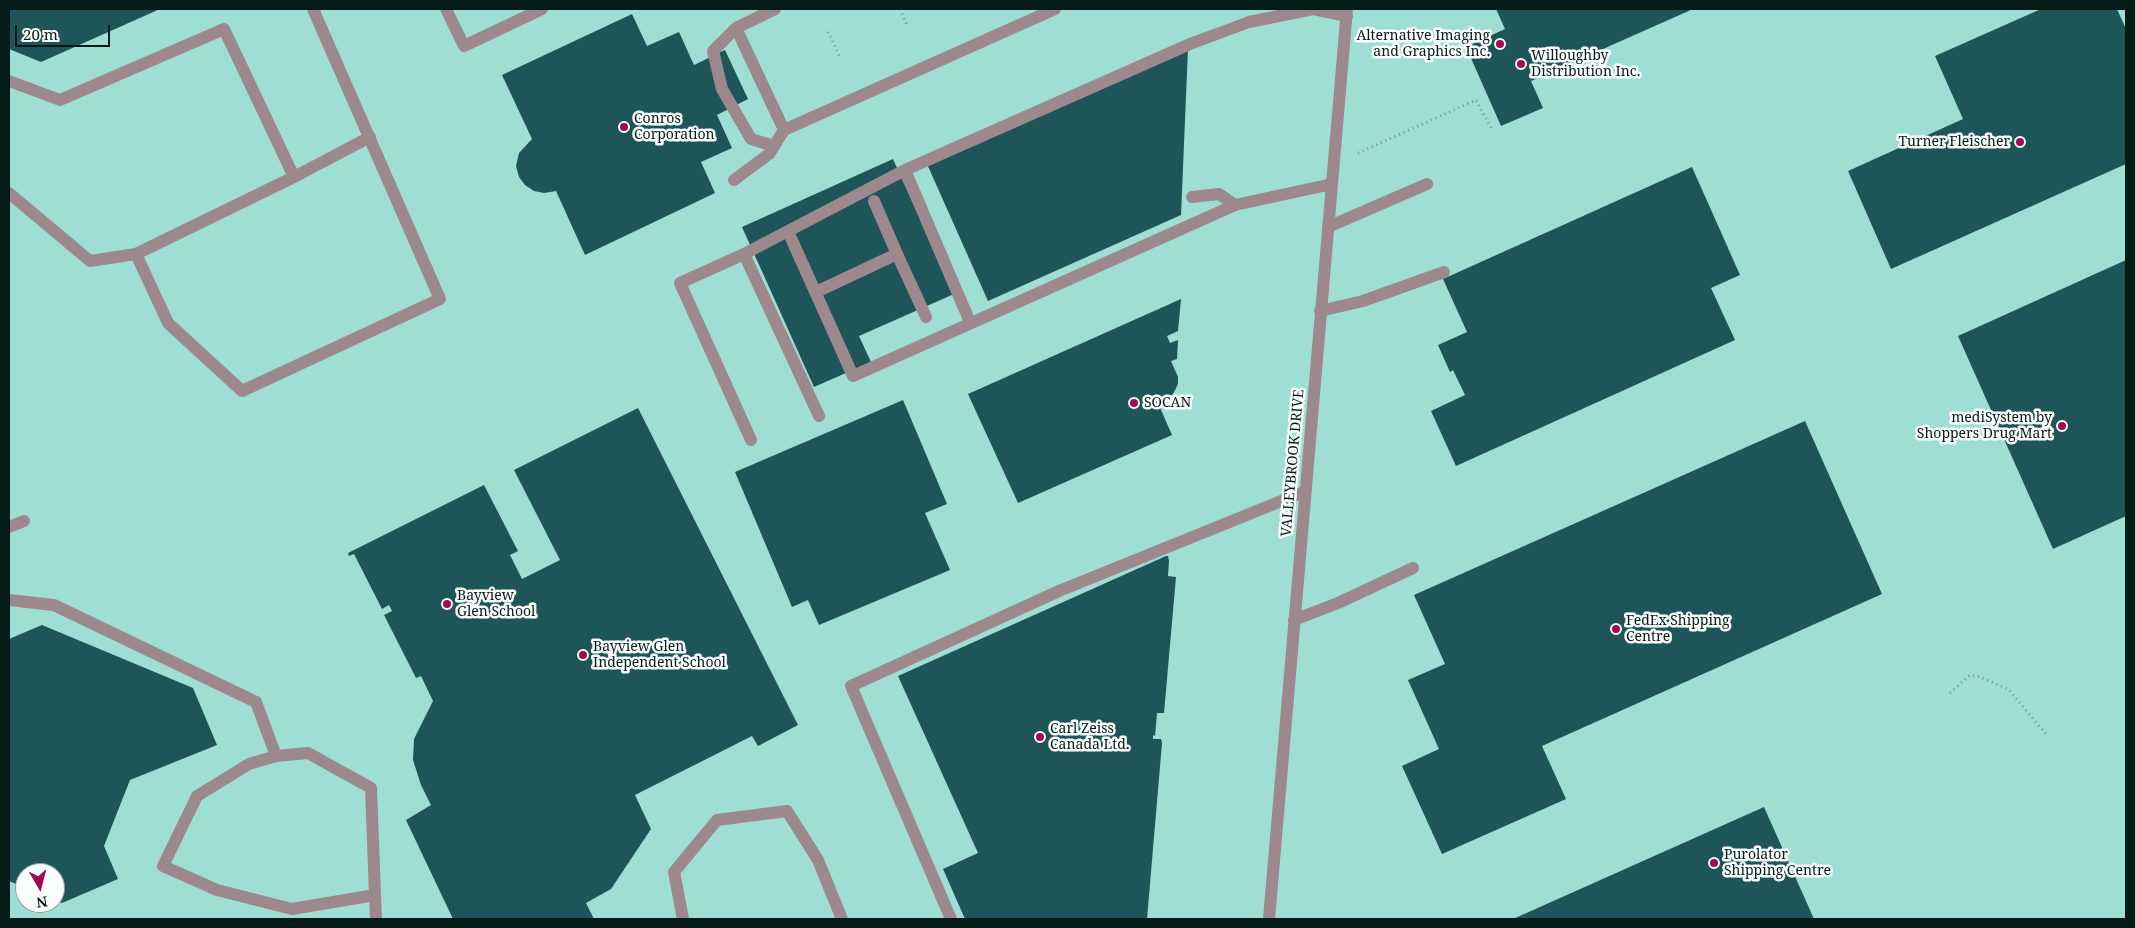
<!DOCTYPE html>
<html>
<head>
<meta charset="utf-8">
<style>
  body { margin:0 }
  #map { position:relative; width:2135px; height:928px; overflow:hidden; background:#b2e9df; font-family:"Noto Serif",serif }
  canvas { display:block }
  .frame { position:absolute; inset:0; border:10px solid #051b18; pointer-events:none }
  .north { position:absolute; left:15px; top:863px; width:50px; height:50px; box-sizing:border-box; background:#f9fefd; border:1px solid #97a3a1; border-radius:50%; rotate:172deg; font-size:14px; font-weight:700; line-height:20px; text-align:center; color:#051b18 }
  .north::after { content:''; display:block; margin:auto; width:18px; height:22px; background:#a00b50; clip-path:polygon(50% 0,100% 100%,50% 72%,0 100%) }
  .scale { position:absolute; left:15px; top:25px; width:95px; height:22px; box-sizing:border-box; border:2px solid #051b18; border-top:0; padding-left:6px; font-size:15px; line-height:18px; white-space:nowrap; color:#051b18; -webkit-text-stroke:4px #f9fefd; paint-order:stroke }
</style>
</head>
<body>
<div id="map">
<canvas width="2135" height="928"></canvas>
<div class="frame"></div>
<div class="north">N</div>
<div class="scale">20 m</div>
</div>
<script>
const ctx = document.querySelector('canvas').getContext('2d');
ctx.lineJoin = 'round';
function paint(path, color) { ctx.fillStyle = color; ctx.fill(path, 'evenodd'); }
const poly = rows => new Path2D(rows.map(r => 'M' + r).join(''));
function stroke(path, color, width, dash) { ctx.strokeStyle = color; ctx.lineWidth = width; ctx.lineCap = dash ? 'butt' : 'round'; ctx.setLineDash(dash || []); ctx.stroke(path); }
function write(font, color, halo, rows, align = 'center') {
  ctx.font = font + ' "Noto Serif",serif'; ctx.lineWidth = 5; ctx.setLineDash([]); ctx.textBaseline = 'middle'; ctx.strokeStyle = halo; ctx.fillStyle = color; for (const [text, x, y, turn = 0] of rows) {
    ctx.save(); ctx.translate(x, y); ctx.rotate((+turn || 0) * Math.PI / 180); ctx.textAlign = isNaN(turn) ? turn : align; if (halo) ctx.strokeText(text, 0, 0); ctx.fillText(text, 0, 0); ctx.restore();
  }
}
paint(poly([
  [9,9,2126,9,2126,919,9,919],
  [25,873,55,873,55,903,25,903]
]), '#9fdfd3');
paint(poly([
  [9,9,160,9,41,62,9,49],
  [1496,9,1693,9,1531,81,1543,108,1501,126,1466,47,1505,29],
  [2041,9,2117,9,2126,29,2126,164,1891,269,1848,171,1963,119,1935,56],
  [632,14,647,46,679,32,694,65,725,50,748,99,717,115,732,148,701,162,715,193,585,255,556,191,544,193,534,191,525,185,519,177,516,166,519,153,532,139,502,75],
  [1188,49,1181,215,988,301,927,164],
  [893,159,954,294,859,336,871,362,814,387,742,227],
  [1692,167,1740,275,1711,288,1735,340,1456,466,1431,411,1465,395,1453,370,1450,372,1438,345,1467,332,1443,279],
  [2126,260,2126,516,2053,549,1958,336],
  [1181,299,1178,331,1167,336,1170,343,1178,340,1177,359,1171,361,1178,377,1178,384,1173,394,1158,403,1172,435,1018,503,968,394],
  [903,400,947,504,925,513,950,570,819,625,808,600,792,607,735,472],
  [638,408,798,725,758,746,752,736,635,795,651,829,611,889,586,903,594,919,453,919,406,820,431,805,421,785,413,760,414,739,433,701,421,676,416,678,384,615,392,611,389,605,382,609,354,554,349,556,348,553,484,485,518,551,510,555,522,579,560,560,514,470],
  [1805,421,1882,594,1542,746,1566,799,1442,854,1402,766,1439,749,1408,680,1445,664,1414,595],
  [1166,556,1168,556,1169,561,1168,576,1176,577,1164,713,1157,713,1155,736,1153,735,1153,739,1161,739,1162,743,1147,919,965,919,943,869,978,853,898,676],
  [42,625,193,688,217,745,130,780,104,846,118,879,62,903,55,900,55,873,25,873,25,888,9,881,9,639],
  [1764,807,1814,919,1513,919]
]), '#1d5559');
stroke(poly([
  [900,9,908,27],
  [828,32,841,59],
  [1358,153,1476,100,1491,128],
  [1950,693,1970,675,1980,677,2008,689,2046,734]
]), '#719b94', 3, [1, 4]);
stroke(poly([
  [446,9,464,46,542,9],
  [775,9,736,28,784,130,1055,9],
  [736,28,713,51,722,89,751,139,774,146],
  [9,81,60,100,224,29,294,177,370,137],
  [905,170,970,322],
  [734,180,769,154,784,130],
  [9,193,90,261,136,254,168,323,242,391,440,299,313,9],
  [1192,197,1219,194,1235,205],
  [874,201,897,254],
  [1328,227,1427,184],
  [791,238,853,376,1235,205,1332,184],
  [136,254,294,177],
  [744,254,680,283,751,440],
  [816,292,897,254,926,317],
  [1320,311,1363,301,1444,272],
  [819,416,744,254,905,170,1190,44,1249,22,1313,9,1347,16],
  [9,527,24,521],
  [9,600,54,605,256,702,276,756],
  [1294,620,1338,603,1413,568],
  [375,895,292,909,217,890,163,866,197,796,249,764,276,756,308,753,371,788,375,895,376,919],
  [683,919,674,872,717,820,787,811,818,860,842,919],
  [951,919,851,686,1059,591,1306,491],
  [1269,919,1347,9]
]), '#9c888d', 12);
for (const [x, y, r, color] of [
  [1500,44,5,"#a00b50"],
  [1521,64,5,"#a00b50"],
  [624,127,5,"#a00b50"],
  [2020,142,5,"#a00b50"],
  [1134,403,5,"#a00b50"],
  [2062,426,5,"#a00b50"],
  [447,604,5,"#a00b50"],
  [1616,629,5,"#a00b50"],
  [583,655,5,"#a00b50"],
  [1040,737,5,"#a00b50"],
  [1714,863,5,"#a00b50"]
]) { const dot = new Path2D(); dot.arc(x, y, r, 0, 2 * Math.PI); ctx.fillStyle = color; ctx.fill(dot); stroke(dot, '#f9fefd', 2); }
write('14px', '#051b18', '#f9fefd', [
  ["Alternative Imaging",1490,36,"right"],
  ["and Graphics Inc.",1490,52,"right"],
  ["Willoughby",1531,56],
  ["Distribution Inc.",1531,72],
  ["Conros",634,119],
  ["Corporation",634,135],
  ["Turner Fleischer",2010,142,"right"],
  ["SOCAN",1144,403],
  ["mediSystem by",2052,418,"right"],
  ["Shoppers Drug Mart",2052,434,"right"],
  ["Bayview",457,596],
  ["Glen School",457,612],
  ["FedEx Shipping",1626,621],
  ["Centre",1626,637],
  ["Bayview Glen",593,647],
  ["Independent School",593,663],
  ["Carl Zeiss",1050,729],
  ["Canada Ltd.",1050,745],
  ["Purolator",1724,855],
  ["Shipping Centre",1724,871]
], 'left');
write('14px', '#051b18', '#f9fefd', [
  ["VALLEYBROOK DRIVE",1293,463,-85]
]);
</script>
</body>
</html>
